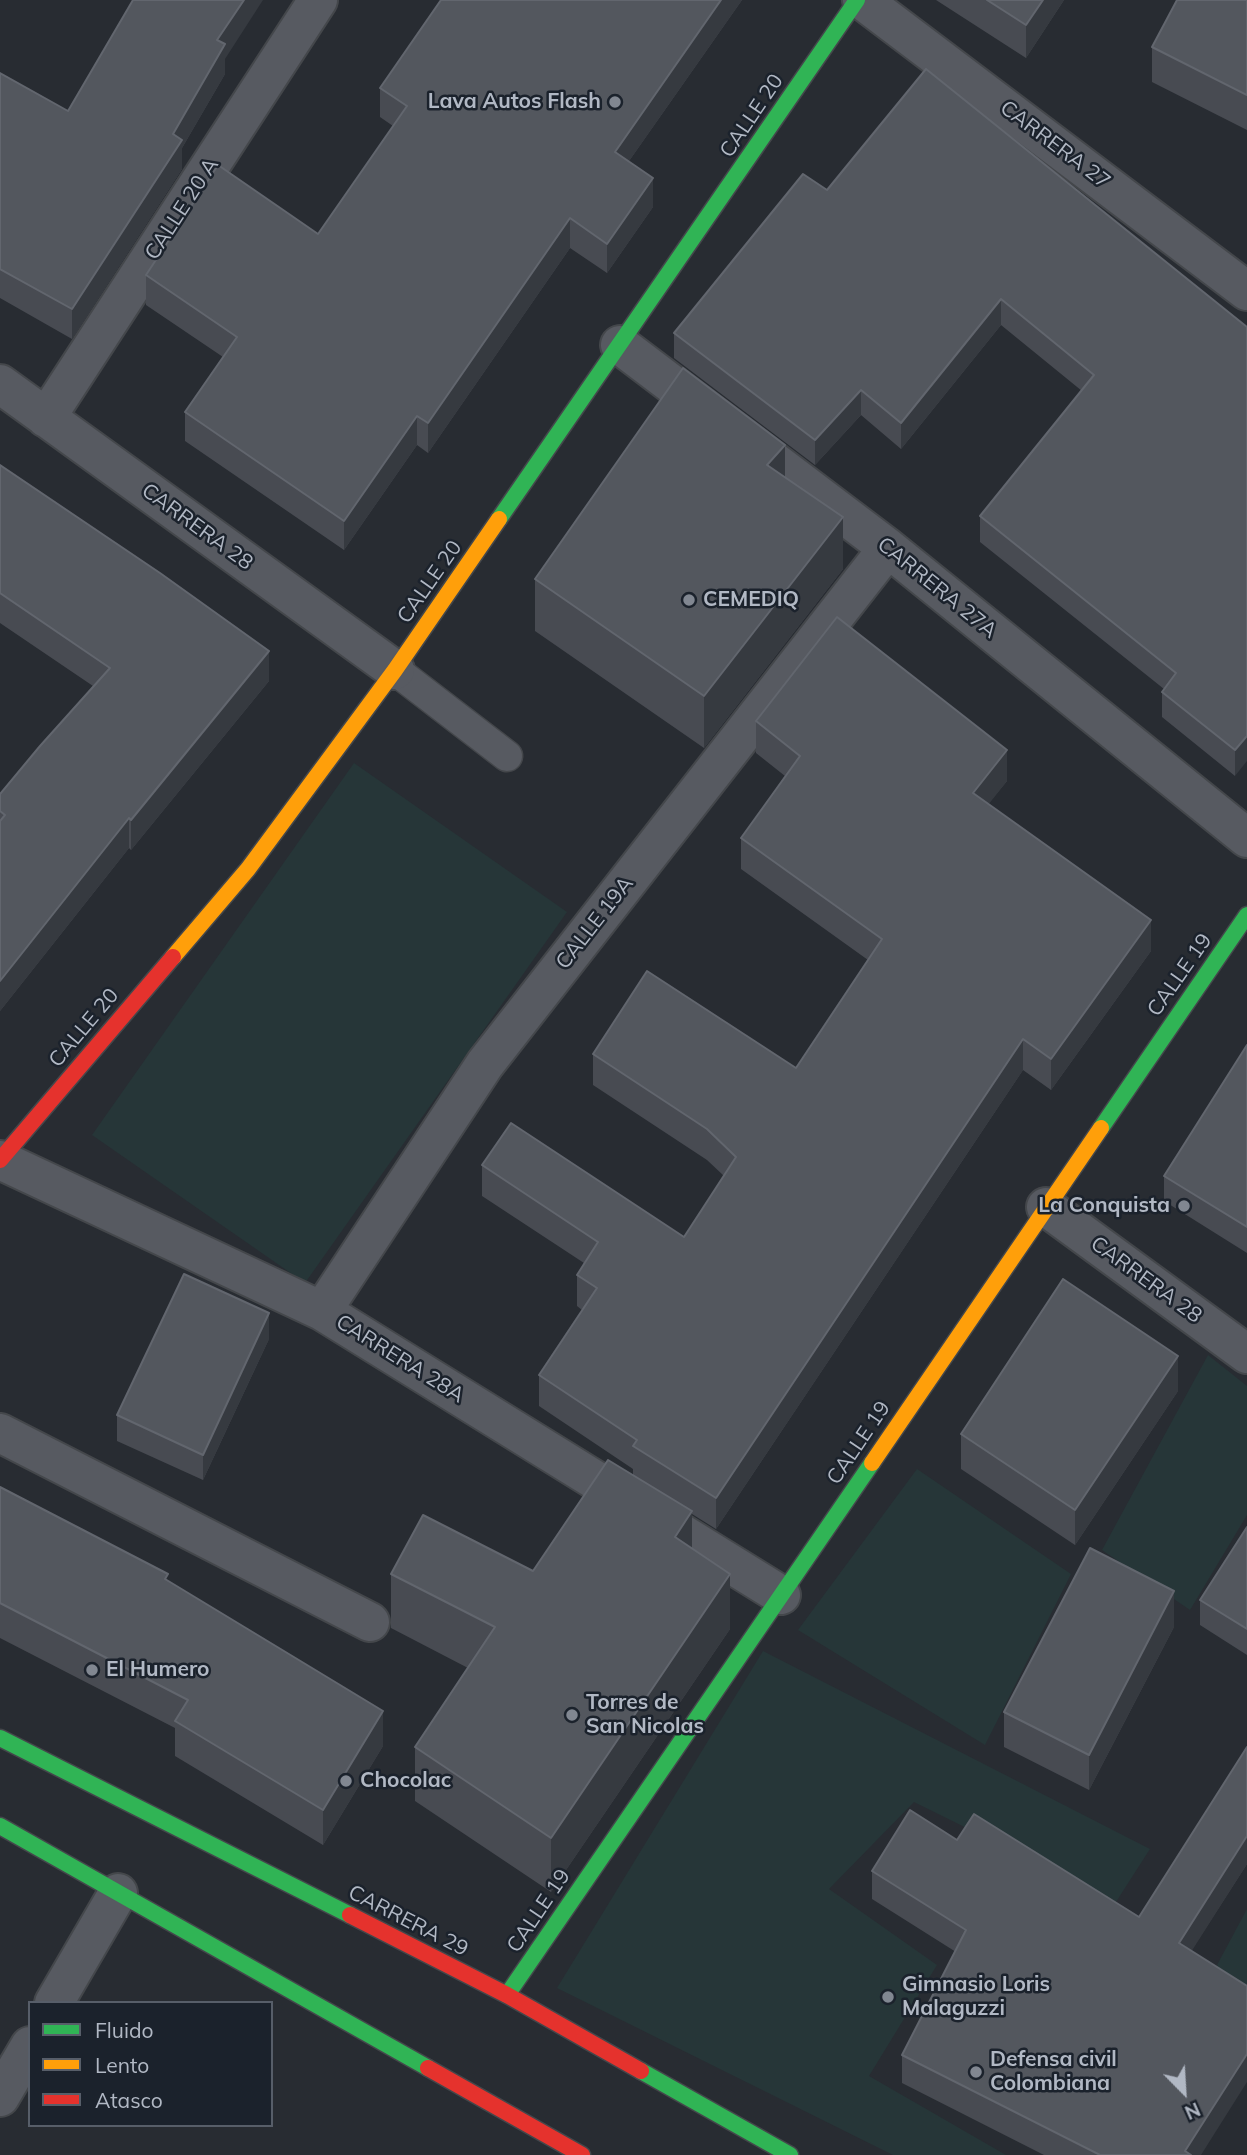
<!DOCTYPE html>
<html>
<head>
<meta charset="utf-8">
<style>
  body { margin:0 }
  #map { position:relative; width:1247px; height:2155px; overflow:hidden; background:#282c32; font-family:Mulish,sans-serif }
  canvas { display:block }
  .legend { position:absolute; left:28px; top:2001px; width:245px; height:126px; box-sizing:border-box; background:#1b222c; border:2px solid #575e69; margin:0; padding:9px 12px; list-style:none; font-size:21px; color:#b1b8c4 }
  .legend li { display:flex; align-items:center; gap:14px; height:35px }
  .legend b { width:35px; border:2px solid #575e69 }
  .north { position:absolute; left:1149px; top:2057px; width:70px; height:70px; -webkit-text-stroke:5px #1b222c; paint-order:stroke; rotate:156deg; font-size:19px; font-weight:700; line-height:28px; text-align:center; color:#b1b8c4 }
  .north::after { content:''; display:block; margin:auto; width:24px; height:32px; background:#b1b8c4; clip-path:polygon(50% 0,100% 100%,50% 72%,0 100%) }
</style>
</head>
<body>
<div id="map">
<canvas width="1247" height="2155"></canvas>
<ul class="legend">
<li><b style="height:9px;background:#30b455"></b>Fluido</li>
<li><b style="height:9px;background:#ff9f0a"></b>Lento</li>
<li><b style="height:9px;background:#e5322d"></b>Atasco</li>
</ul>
<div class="north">N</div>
</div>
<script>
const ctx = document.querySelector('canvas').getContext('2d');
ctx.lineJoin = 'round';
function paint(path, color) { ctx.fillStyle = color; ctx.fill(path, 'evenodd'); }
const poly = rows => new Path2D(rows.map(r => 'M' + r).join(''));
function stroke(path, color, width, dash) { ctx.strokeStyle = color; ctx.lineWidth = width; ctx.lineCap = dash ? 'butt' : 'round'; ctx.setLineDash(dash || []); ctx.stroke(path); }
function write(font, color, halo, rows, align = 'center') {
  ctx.font = font + ' Mulish,sans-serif'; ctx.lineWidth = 5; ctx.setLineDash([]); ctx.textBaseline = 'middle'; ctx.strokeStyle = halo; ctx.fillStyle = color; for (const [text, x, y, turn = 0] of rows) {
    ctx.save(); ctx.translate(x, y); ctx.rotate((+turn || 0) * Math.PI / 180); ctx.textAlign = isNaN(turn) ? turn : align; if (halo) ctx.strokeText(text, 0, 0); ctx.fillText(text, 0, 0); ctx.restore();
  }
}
paint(poly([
  [354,763,567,912,305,1283,92,1135],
  [1208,1355,1247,1386,1247,1515,1190,1610,1102,1550],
  [917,1469,1071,1574,985,1745,798,1630],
  [763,1651,1150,1849,1116,1902,914,1802,829,1889,937,1965,869,2076,1006,2155,893,2155,557,1988],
  [1247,1909,1247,2009,1217,1965]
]), '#263638');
const lane = poly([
  [395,670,507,756]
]);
const street = poly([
  [862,0,1247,291],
  [620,345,888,548,1247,838],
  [0,384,395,670],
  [46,418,318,0],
  [0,1160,322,1311,781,1595],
  [1046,1207,1247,1354],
  [322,1311,485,1064,888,548],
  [0,1433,370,1622],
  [54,2003,118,1893],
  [0,2097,30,2046]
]);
const fast = poly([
  [499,519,857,0],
  [1101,1128,1247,915],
  [0,1738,350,1915],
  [0,1826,428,2068],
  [507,1995,872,1463],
  [641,2071,790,2155]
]);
const slow = poly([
  [173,957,248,869,395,670,499,519],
  [872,1463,1101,1128]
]);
const jam = poly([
  [0,1160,173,957],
  [350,1915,507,1995,641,2071],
  [428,2068,582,2155]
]);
stroke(lane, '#44474b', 33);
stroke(street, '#44474b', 42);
stroke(fast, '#44474b', 19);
stroke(slow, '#44474b', 19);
stroke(jam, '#44474b', 19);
stroke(lane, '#575a61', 30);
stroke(street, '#575a61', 38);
stroke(fast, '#30b455', 16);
stroke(slow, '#ff9f0a', 16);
stroke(jam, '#e5322d', 16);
paint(poly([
  [441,0,742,0,629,161,653,207,607,273,570,248,428,453,417,445,344,550,185,441,185,412,223,357,146,305,146,275,318,234,393,126,380,117,380,88],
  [936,0,1064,0,1026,58],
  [1247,0,1247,130,1152,82,1152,47],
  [225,59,225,74,182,148,182,169,72,339,0,298,0,73,68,111],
  [827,190,1247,327,1235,776,1162,717,1162,692,1164,689,980,542,980,516,1082,391,1001,325,901,449,861,415,815,465,674,358,674,333],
  [0,465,269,681,131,850,129,848,0,1011,0,794,93,686,0,623],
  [785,477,843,569,704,748,535,631,535,579],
  [756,721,1007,781,988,804,1151,951,1051,1090,1023,1070,716,1529,692,1514,692,1549,730,1629,551,1892,415,1801,415,1747,468,1668,391,1628,391,1574,533,1571,633,1475,633,1469,539,1406,539,1375,582,1310,577,1306,577,1275,584,1263,482,1196,482,1165,684,1237,724,1176,707,1160,593,1085,593,1054,796,1068,868,960,741,869,741,838,785,776,756,753],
  [1247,1045,1247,1253,1164,1201,1164,1176],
  [269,1339,203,1480,117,1441,117,1415],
  [1178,1391,1075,1545,961,1469,961,1434],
  [0,1487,168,1581,383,1746,323,1845,175,1756,175,1728,0,1638],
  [1247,1527,1247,1655,1200,1625,1200,1600],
  [1174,1627,1089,1790,1004,1747,1004,1712],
  [1247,1747,1247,1864,1191,1951,1201,2155,1044,2155,902,2083,902,2055,956,1952,872,1899,872,1871,957,1840,1139,1917]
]), '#484b52');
paint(poly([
  [244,0,263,0,225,59,225,74,182,148,182,169,72,339,72,309,173,134,217,40],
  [721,0,742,0,615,181,615,152],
  [1043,0,1064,0,1026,58,1026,25],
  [653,178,653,207,607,273,607,244],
  [570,218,570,248,428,453,428,423],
  [1001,299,1001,325,901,449,901,423],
  [861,390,861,415,815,465,815,440],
  [417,416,417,445,344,550,344,521],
  [785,445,785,498,767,465],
  [843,517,843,569,704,748,704,696],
  [269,651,269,681,131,850,131,820],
  [1247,736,1247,761,1235,776,1235,750],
  [1007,750,1007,781,973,824,973,793],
  [129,818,129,848,0,1011,0,981],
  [1151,920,1151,951,1051,1090,1051,1059],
  [1023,1039,1023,1070,716,1529,716,1498],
  [269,1313,269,1339,203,1480,203,1455],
  [1178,1356,1178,1391,1075,1545,1075,1510],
  [692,1511,692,1565,675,1537],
  [730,1574,730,1629,551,1892,551,1838],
  [1174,1591,1174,1627,1089,1790,1089,1755],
  [383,1711,383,1746,323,1845,323,1810],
  [1247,1836,1247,1864,1179,1971,1179,1943],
  [1247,2054,1247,2082,1201,2155,1185,2155,1185,2151]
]), '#363a40');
const building = poly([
  [133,0,244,0,217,40,225,44,173,134,182,140,72,309,0,269,0,73,68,111,133,0],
  [441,0,721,0,615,152,653,178,607,244,570,218,428,423,417,416,344,521,185,412,237,337,146,275,218,165,318,234,407,106,380,88,441,0],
  [987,0,1043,0,1026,25,987,0],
  [1177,0,1247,0,1247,95,1152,47,1177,0],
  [926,69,1247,327,1247,736,1235,750,1162,692,1176,673,980,516,1094,375,1001,299,901,423,861,390,815,440,674,333,803,174,827,190,926,69],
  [683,368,785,445,767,465,843,517,704,696,535,579,683,368],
  [0,465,160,573,269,651,131,820,129,818,0,981,0,821,5,815,0,811,0,794,40,746,110,668,0,593,0,465],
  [837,617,1007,750,973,793,1151,920,1051,1059,1023,1039,716,1498,633,1446,637,1440,539,1375,597,1288,577,1275,598,1242,482,1165,511,1123,684,1237,736,1157,707,1129,593,1054,647,971,796,1068,882,939,741,838,800,756,756,721,837,617],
  [1247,1045,1247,1227,1164,1176,1247,1045],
  [184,1274,269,1313,203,1455,117,1415,184,1274],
  [1063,1279,1178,1356,1075,1510,961,1434,1063,1279],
  [608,1460,692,1511,675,1537,730,1574,551,1838,415,1747,495,1627,391,1574,423,1515,533,1571,608,1460],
  [0,1487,168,1574,165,1579,383,1711,323,1810,175,1721,188,1700,0,1603,0,1487],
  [1247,1527,1247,1629,1200,1600,1247,1527],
  [1090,1548,1174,1591,1089,1755,1004,1712,1090,1548],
  [1247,1747,1247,1836,1179,1943,1247,1986,1247,2054,1185,2151,1191,2155,1100,2155,902,2055,966,1930,872,1871,910,1810,957,1840,974,1814,1139,1917,1247,1747]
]);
paint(building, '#53575e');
stroke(building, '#62666e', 2);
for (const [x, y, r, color] of [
  [615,102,7,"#818791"],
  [689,600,7,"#818791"],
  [1184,1206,7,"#818791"],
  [92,1670,7,"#818791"],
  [572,1715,7,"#818791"],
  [346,1781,7,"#818791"],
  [888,1997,7,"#818791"],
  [976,2072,7,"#818791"]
]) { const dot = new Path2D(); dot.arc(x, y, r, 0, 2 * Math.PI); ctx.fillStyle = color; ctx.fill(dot); stroke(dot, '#1b222c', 2.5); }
write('bold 21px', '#b1b8c4', '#1b222c', [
  ["Lava Autos Flash",601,102,"right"],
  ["CEMEDIQ",703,600],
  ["La Conquista",1170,1206,"right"],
  ["El Humero",106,1670],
  ["Torres de",586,1703],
  ["San Nicolas",586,1727],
  ["Chocolac",360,1781],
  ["Gimnasio Loris",902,1985],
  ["Malaguzzi",902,2009],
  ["Defensa civil",990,2060],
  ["Colombiana",990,2084]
], 'left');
write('21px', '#b1b8c4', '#1b222c', [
  ["CALLE 20",752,116,-56],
  ["CARRERA 27",1055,145,37],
  ["CALLE 20 A",182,209,-57],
  ["CARRERA 28",197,527,36],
  ["CALLE 20",430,582,-55],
  ["CARRERA 27A",937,588,39],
  ["CALLE 19A",595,923,-52],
  ["CALLE 19",1180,975,-55],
  ["CALLE 20",84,1028,-50],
  ["CARRERA 28",1146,1280,36],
  ["CARRERA 28A",400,1359,32],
  ["CALLE 19",859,1443,-56],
  ["CALLE 19",539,1911,-56],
  ["CARRERA 29",408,1921,27]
]);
</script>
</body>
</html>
